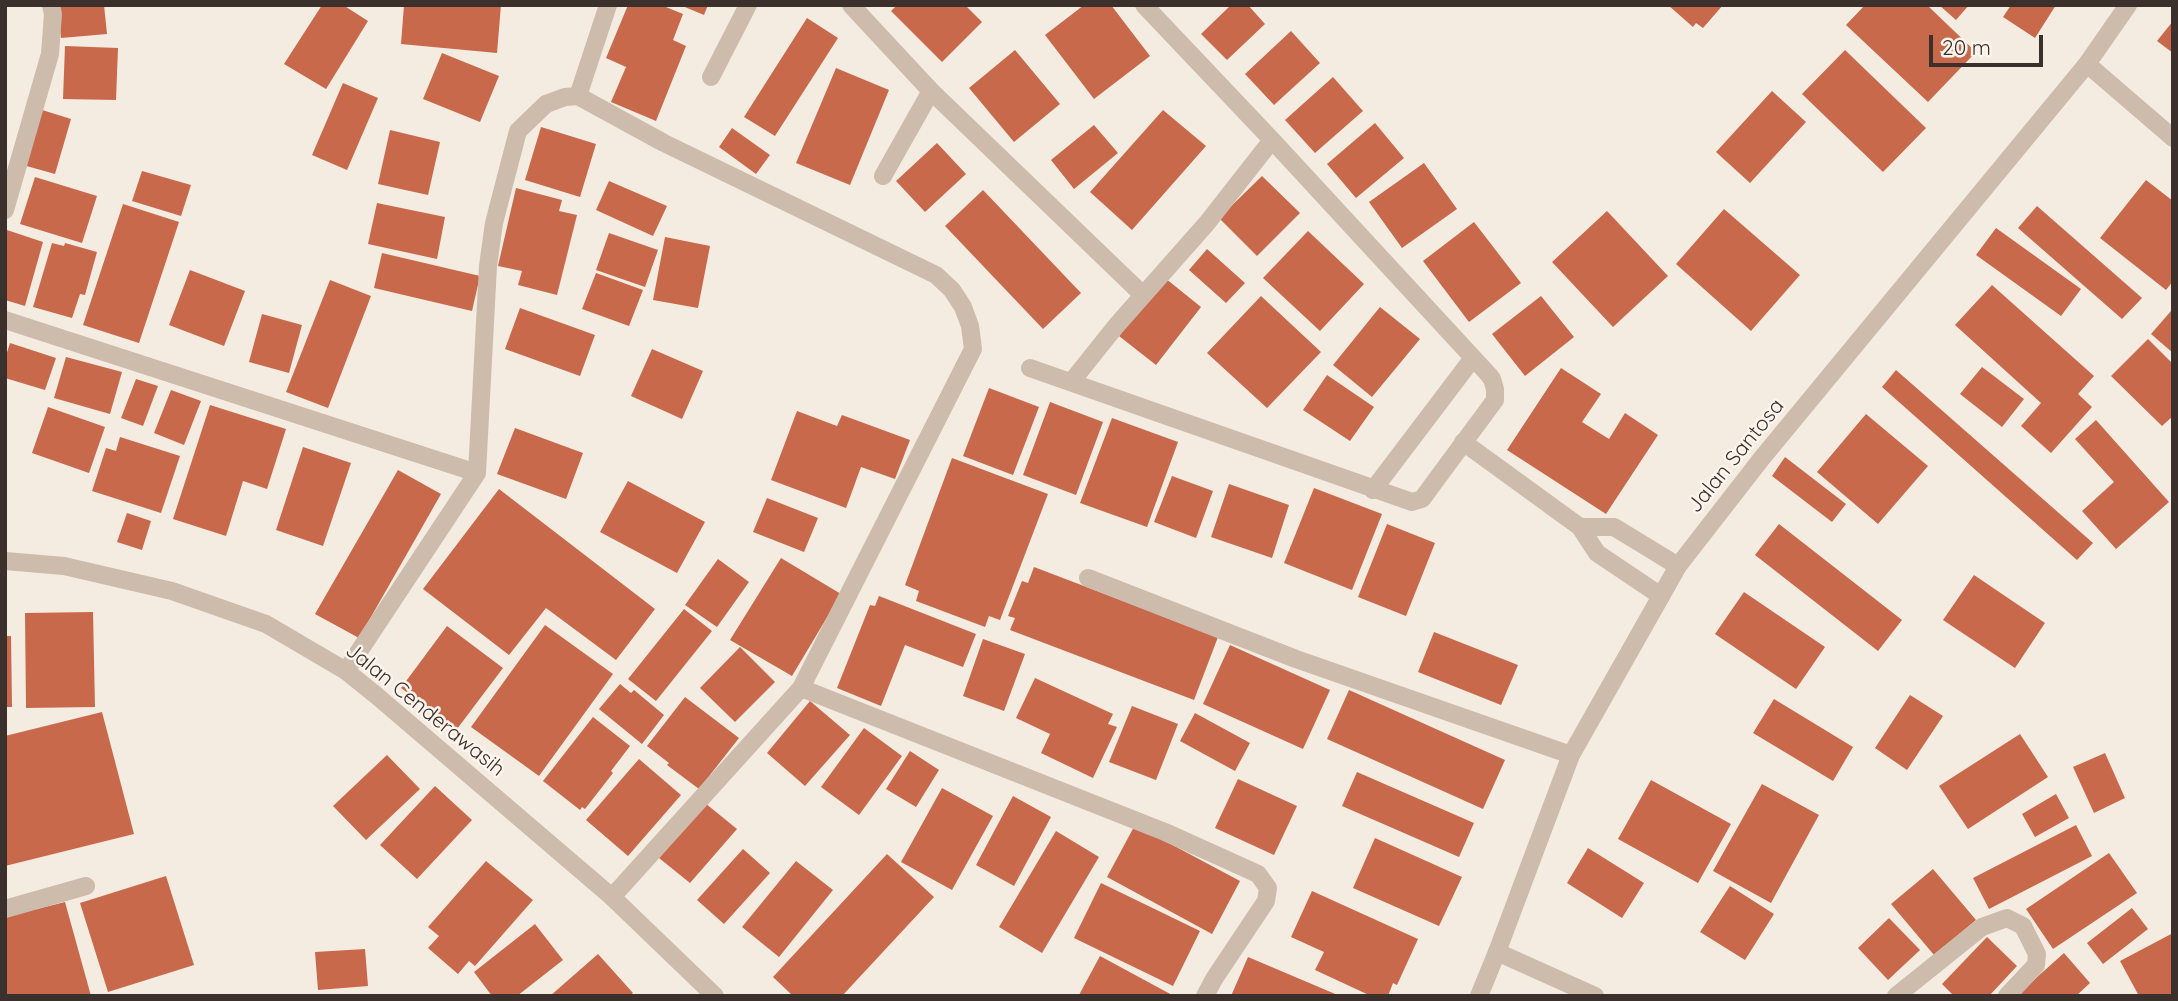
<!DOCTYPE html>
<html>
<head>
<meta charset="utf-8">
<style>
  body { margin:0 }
  #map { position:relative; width:2178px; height:1001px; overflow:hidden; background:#f4ebe1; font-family:Quicksand,sans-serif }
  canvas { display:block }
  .frame { position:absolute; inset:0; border:7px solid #3b302b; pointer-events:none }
  .scale { position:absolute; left:1929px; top:35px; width:114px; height:32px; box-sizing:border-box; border:4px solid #3b302b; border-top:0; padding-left:9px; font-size:21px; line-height:24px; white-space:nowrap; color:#3b302b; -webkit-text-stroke:5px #fbf5ee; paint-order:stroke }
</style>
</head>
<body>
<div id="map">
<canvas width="2178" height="1001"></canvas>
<div class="frame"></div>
<div class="scale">20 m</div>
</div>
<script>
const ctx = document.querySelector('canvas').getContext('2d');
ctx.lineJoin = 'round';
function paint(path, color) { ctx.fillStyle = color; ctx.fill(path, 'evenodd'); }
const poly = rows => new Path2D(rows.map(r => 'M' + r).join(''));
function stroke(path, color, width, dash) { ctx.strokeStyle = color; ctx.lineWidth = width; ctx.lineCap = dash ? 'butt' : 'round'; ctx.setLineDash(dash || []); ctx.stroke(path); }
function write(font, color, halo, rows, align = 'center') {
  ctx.font = font + ' Quicksand,sans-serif'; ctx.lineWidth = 5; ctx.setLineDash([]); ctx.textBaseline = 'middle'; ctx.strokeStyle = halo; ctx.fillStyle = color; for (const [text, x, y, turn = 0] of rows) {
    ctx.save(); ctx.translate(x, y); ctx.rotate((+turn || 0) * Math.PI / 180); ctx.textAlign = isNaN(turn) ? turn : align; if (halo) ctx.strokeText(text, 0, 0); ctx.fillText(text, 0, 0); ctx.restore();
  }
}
paint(poly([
  [72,5,104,5,107,34,61,38,58,7],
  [322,5,343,5,368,21,326,89,284,64],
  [404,5,501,5,497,53,401,44],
  [628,5,661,5,683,14,673,40,686,46,656,121,611,102,626,67,606,58],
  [680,5,708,5,704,15],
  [897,5,965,5,982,22,942,62,891,11],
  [1084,5,1111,5,1150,56,1094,99,1045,35],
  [1231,5,1248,5,1265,24,1227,60,1201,34],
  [1668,5,1723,5,1703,28,1696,23,1693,27],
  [1865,5,1927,5,1976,52,1928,102,1846,25],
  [1939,5,1969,5,1956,20],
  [2011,5,2056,5,2035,38,2003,17],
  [807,18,838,38,775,136,744,117],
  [2173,21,2173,53,2157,41],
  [1291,31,1320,63,1274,105,1245,74],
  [65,46,118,48,116,100,63,99],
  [1015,50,1060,104,1014,142,969,88],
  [1845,50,1926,128,1883,172,1802,94],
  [442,53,499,76,480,122,423,99],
  [836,68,889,90,850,185,796,163],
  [1333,77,1363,111,1315,153,1285,120],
  [343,83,378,98,347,170,312,155],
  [1772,91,1806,122,1750,183,1716,152],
  [39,109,71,119,55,174,23,165],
  [1163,110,1206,146,1132,230,1090,192],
  [1375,123,1404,158,1356,198,1327,164],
  [1094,125,1118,153,1074,189,1051,160],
  [541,127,596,144,580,197,525,180],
  [732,128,770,155,756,174,719,147],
  [390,130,440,142,428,195,378,184],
  [937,143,966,174,925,212,896,181],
  [1424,163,1457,209,1402,248,1369,202],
  [142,171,191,185,181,216,132,201],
  [1262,176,1300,213,1257,256,1219,218],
  [35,177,97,196,82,243,20,224],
  [2146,180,2173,201,2173,281,2166,290,2100,238],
  [609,181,667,206,653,236,596,210],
  [516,188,562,200,559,211,577,215,557,295,518,285,522,271,498,266],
  [983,190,1081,293,1043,329,945,226],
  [377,203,445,217,437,259,368,244],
  [123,204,179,222,139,343,83,325],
  [2037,206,2142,298,2122,319,2018,228],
  [1724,209,1800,275,1751,331,1676,264],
  [1607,211,1668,276,1613,327,1552,262],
  [1474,222,1521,283,1469,322,1423,261],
  [1996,228,2081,289,2061,316,1976,255],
  [7,230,43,242,25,306,5,300,5,237],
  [1308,231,1364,284,1320,331,1263,278],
  [609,233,658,250,645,287,596,270],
  [665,237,710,246,698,308,653,300],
  [52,243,64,246,65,243,97,252,85,295,80,294,72,318,33,307],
  [1207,249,1245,283,1226,303,1189,270],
  [382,253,480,276,472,311,374,288],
  [190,270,245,291,224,346,169,325],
  [596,273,643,290,629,326,582,309],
  [1165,278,1201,307,1156,365,1119,336],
  [330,280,371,296,328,408,286,392],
  [1992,285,2094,376,2078,394,2092,407,2051,453,2021,426,2041,403,1955,325],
  [1261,296,1321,352,1267,408,1207,353],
  [1541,296,1574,337,1525,376,1492,334],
  [1380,307,1420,339,1372,397,1333,365],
  [520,308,595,335,580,376,505,349],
  [2171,311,2173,313,2173,353,2151,334],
  [262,314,302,325,289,373,249,362],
  [2148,339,2173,364,2173,416,2162,426,2111,376],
  [10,343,56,358,45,390,5,378,5,359],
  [652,349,703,371,682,419,631,396],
  [66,357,122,372,110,414,54,398],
  [1982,367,2024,399,2002,427,1960,394],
  [1561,368,1601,394,1582,422,1609,439,1625,413,1658,435,1606,514,1507,450],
  [1896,370,2093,543,2077,560,1882,387],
  [1327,375,1374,407,1350,441,1303,410],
  [136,379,158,386,143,426,121,418],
  [989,388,1039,407,1013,475,963,456],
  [171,390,201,401,184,445,154,433],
  [1050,402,1103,422,1076,495,1023,475],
  [210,405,286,429,267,489,243,481,226,536,173,519],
  [48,407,105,427,89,473,32,453],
  [797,411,837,426,842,415,910,440,895,479,861,467,846,508,771,480],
  [1866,414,1928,466,1878,524,1817,472],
  [1112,418,1178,442,1147,527,1080,503],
  [2096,420,2169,502,2116,549,2082,511,2114,482,2075,439],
  [515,428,583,453,566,499,497,474],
  [120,437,180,456,161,513,92,491,106,448,116,451],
  [303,447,351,463,323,546,276,530],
  [1785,457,1846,504,1832,522,1772,476],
  [952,458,1048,494,1000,620,989,616,985,627,916,601,919,591,905,585],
  [398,470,441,494,359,638,315,614],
  [1172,476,1213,491,1196,538,1154,522],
  [628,481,705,522,677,573,600,532],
  [1229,484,1289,505,1272,558,1211,537],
  [1314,488,1382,514,1352,590,1284,563],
  [499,489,655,609,616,660,546,608,509,655,423,589],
  [767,498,818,518,804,552,753,532],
  [127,513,151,521,142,550,117,542],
  [1387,524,1435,543,1406,616,1358,597],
  [1779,524,1902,620,1878,651,1755,555],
  [781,558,841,594,792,676,730,640],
  [718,559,749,582,717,627,685,605],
  [1034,567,1218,637,1194,700,1010,630,1015,618,1008,616,1022,581,1028,583],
  [1974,575,2045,623,2015,668,1943,620],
  [1744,592,1825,647,1796,689,1715,634],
  [879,596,976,634,963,667,905,645,881,706,837,688,870,605,875,606],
  [684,609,712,631,656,701,628,679],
  [93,612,95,707,26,708,25,613],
  [545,625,613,674,539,776,471,727],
  [447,626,503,668,457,729,401,688],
  [1434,632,1518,665,1501,705,1418,672],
  [5,636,11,636,12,707,5,707],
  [983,639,1025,654,1004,711,963,696],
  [1230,645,1330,690,1303,749,1203,704],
  [740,647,775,682,735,722,700,688],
  [1035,678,1113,714,1108,724,1117,727,1093,778,1041,753,1050,734,1016,718],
  [620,684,631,693,634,690,664,715,642,744,599,709],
  [1349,690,1505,760,1483,809,1327,739],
  [1910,695,1943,716,1907,770,1875,748],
  [685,697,739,738,699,789,667,765,669,763,647,746],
  [1774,699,1853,747,1833,781,1753,733],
  [810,701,850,735,805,786,767,753],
  [1132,706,1178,724,1156,780,1109,762],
  [102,712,134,834,5,866,5,736],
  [1195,713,1250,743,1235,771,1180,741],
  [593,717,630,746,611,771,613,773,585,809,582,807,580,810,543,781],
  [864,728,902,756,859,815,821,787],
  [2020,734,2048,777,1968,829,1939,786],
  [910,751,939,770,916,807,886,789],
  [2105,753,2125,798,2094,813,2073,767],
  [387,755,420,789,366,840,333,806],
  [639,759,681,795,628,856,586,820],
  [1357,772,1474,823,1459,857,1342,806],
  [1238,779,1297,806,1274,855,1215,828],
  [1651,780,1731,824,1698,883,1618,839],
  [1762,784,1819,815,1771,903,1713,871],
  [435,786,472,820,417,879,380,845],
  [942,788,993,816,952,890,901,862],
  [2056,794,2069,818,2035,837,2022,814],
  [1013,796,1051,817,1014,886,976,865],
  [705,803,737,829,690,883,659,858],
  [1135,825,1240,881,1212,934,1107,877],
  [2076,825,2092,856,1989,909,1973,878],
  [1056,831,1099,857,1042,953,999,927],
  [1375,838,1462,877,1439,926,1353,888],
  [1588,848,1644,883,1622,918,1567,883],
  [743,849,770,873,724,924,697,900],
  [2109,853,2137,893,2053,949,2026,909],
  [887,854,934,897,842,996,793,996,773,977],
  [486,861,533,900,475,966,469,961,458,974,428,948,439,936,428,927],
  [796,861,833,890,779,957,742,927],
  [1933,869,1976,920,1934,955,1891,904],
  [166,876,194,965,108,992,80,903],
  [1101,883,1200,931,1173,986,1074,938],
  [1730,886,1774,914,1745,960,1700,932],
  [1312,891,1418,939,1397,985,1393,983,1388,996,1371,996,1315,970,1324,952,1291,937],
  [65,902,91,996,5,996,5,917],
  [2132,908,2148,929,2103,964,2087,943],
  [1889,918,1920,950,1888,980,1858,948],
  [535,924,563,960,517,996,492,996,474,972],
  [2173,933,2173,996,2139,996,2120,961],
  [1987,937,2017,966,1989,996,1954,996,1942,984],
  [365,949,368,986,318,990,315,952],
  [2064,953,2090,983,2076,996,2016,996],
  [598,954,633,993,629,996,550,996],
  [1100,956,1174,996,1081,996,1079,995],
  [1248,957,1340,996,1231,996]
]), '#c8694b');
stroke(poly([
  [1088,578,1296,659,1571,755],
  [5,909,86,886]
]), '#cdbbac', 18);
stroke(poly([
  [851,5,931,91,1143,295],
  [2087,64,2173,138],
  [711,77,748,5],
  [578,96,608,5],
  [883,176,931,91],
  [5,210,50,54,53,14,51,5],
  [5,320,477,473],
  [1030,368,1412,502,1422,499,1495,400,1495,389,1492,379,1489,375,1272,140,1144,5],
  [1072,381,1116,326,1207,223,1272,140],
  [1463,442,1580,527,1597,553,1661,596],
  [1373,490,1473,358],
  [1580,527,1614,527,1678,566],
  [346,671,477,473,488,266,494,223,518,131,546,104,565,97,578,96,664,143,936,275,952,290,963,307,970,326,973,349,801,688,612,897],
  [801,688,1165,832,1258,874,1268,888,1266,901,1214,979,1205,996],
  [1497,952,1595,996],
  [1896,996,1982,927,2007,918,2023,926,2037,954,2036,965,2007,996]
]), '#cdbbac', 18);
stroke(poly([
  [5,561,64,566,172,591,266,624,346,671,377,696,612,897,715,996],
  [1479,996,1497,952,1571,755,1678,566,1762,458,2087,64,2128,5]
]), '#cdbbac', 18);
write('21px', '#3b302b', '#fbf5ee', [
  ["Jalan Santosa",1736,456,-51],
  ["Jalan Cenderawasih",425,710,39]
]);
</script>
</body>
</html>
